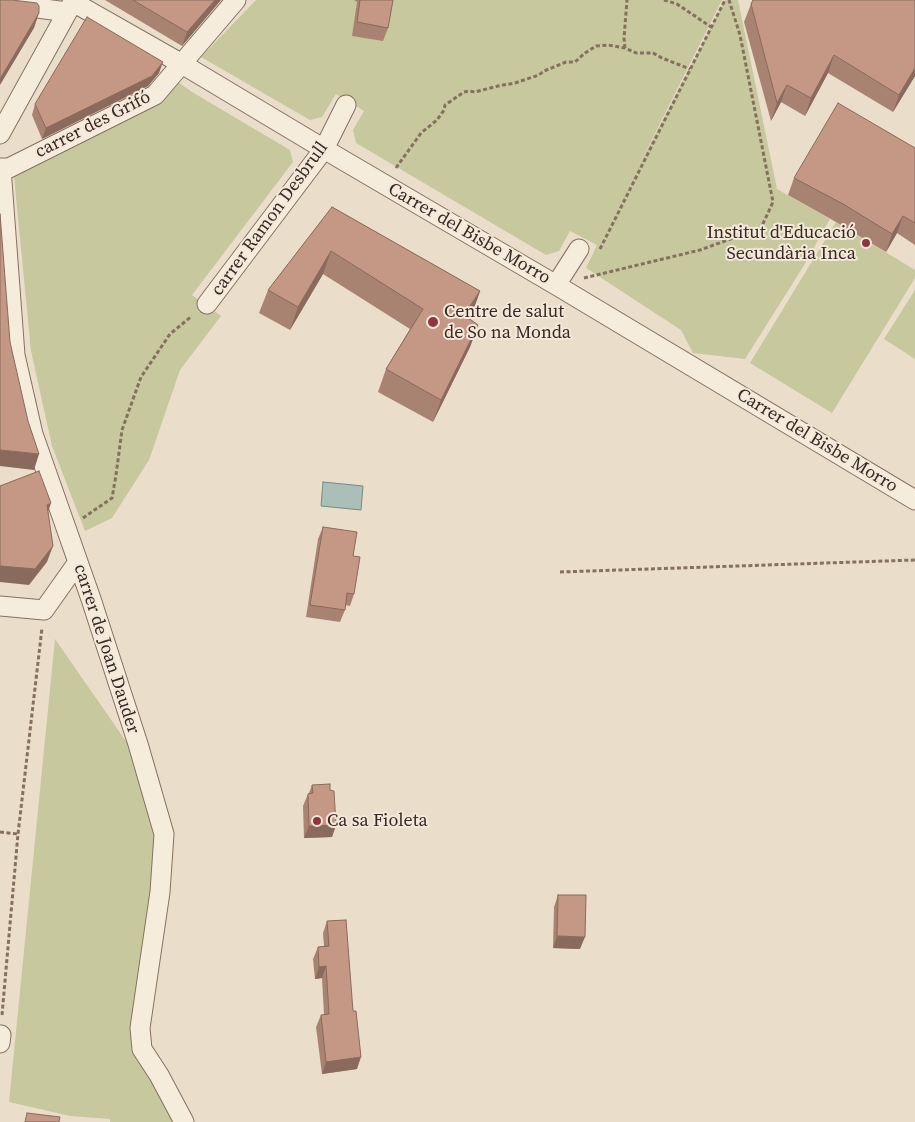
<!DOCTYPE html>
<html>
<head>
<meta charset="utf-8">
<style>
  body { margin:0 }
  canvas { display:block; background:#eaddca }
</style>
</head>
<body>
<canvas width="915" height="1122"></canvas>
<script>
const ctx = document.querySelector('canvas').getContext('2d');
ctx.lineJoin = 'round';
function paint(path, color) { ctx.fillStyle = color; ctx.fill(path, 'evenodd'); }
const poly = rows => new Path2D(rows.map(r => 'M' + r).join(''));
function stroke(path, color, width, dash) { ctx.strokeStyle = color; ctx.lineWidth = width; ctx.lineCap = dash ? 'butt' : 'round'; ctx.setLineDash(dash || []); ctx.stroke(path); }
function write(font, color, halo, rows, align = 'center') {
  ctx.font = font + ' "Source Serif 4",serif'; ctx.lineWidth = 4; ctx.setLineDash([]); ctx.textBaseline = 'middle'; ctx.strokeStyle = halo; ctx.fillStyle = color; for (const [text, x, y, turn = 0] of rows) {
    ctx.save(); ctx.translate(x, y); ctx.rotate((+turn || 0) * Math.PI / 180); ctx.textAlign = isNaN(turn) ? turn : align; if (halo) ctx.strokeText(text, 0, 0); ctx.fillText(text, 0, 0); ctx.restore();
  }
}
paint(poly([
  [256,0,722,0,635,173,725,0,738,0,777,189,830,219,803,267,745,359,693,353,681,330,586,268,597,245,570,231,559,251,546,255,356,143,353,130,364,111,336,94,322,117,310,120,201,57],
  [178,82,192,92,290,150,293,162,192,295,221,316,180,370,149,460,112,518,85,531,52,446,31,351,14,177,158,103],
  [836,222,915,270,915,278,832,413,750,363],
  [915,290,915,359,884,339],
  [55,639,139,760,160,838,135,1030,181,1122,110,1122,110,1119,70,1116,9,1102]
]), '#c7c89e');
const water = poly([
  [323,482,363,486,361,510,321,506,323,482]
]);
paint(water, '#aabfb7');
stroke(water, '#718d83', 1);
const street = poly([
  [73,2,182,64,324,149,556,285,915,500],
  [0,3,67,12],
  [0,134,74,0],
  [0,168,9,168,155,95,236,0],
  [1,168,15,355,33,434,91,599,138,744,164,834,160,892,140,1028,142,1049,159,1075,184,1122],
  [556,285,579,249],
  [207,304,324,149,346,105],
  [0,606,44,610,78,562],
  [0,1043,1,1035]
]);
stroke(street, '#857060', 21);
stroke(poly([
  [664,0,677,4,711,27],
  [625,48,624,38,627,0],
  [396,168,421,133,437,120,444,110,445,105,464,92,469,91,475,92,498,86,515,83,539,75,544,71,566,62,575,62,585,53,596,46,608,45,625,48,636,53,653,53,662,58,690,69],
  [600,249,725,0],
  [584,278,700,250,761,228,773,202,740,35,729,0],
  [83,518,112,498,116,475,122,430,141,377,170,334,192,316],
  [560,572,915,560],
  [0,832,18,834],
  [2,1015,18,834,42,628]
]), '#857060', 3, [4, 2.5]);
stroke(street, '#f6ecdc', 19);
paint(poly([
  [105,0,221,0,182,46],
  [354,0,393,0,388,28,383,41,352,36,357,2],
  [751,4,915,76,893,112,828,73,805,116,781,102,771,121,744,22],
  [159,73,148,86,42,139,32,115,35,104],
  [915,148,915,245,897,233,886,252,836,222,788,195,794,178],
  [332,207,480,291,472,314,469,318,478,325,470,347,433,422,378,392,386,369,410,329,323,274,290,330,259,313,268,290],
  [323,527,353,556,354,594,350,606,345,605,345,610,340,622,306,617,318,539],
  [312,785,330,790,336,825,332,837,304,838,303,806,308,794,309,793],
  [558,895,580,949,553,948,554,907],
  [327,921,357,1069,322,1074,316,1027,321,1015,324,1015,322,978,315,979,313,959,318,947,324,946,323,933]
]), '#a98372');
paint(poly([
  [215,0,221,0,182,46,187,32],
  [39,13,34,28,0,85,0,79],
  [834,55,828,73,805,116,811,98],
  [163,62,159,73,148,86,42,139,46,128],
  [915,68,915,76,893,112,899,95],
  [787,85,781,102,771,121,777,103],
  [903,216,897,233,886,252,892,234],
  [331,251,323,274,290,330,298,307],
  [480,291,472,314,456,338,464,315],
  [478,325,470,347,433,422,441,400],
  [0,450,39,454,34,470,0,466],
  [51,503,46,518,47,505],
  [53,546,47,562,29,585,0,582,0,566],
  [336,825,332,837,304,838,309,826],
  [557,936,585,937,580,949,553,948],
  [326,966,322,978,315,979,319,967],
  [361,1057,357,1069,322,1074,326,1062]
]), '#896a5c');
const building = poly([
  [0,0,12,0,37,3,39,6,39,13,0,79,0,0],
  [133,0,215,0,187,32,133,0],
  [360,0,393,0,388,28,357,22,360,0],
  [753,0,915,0,915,68,899,95,834,55,811,98,787,85,777,103,751,4,753,0],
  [87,17,163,62,152,76,46,128,35,104,87,17],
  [838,103,915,148,915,223,903,216,892,234,843,204,794,178,838,103],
  [332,207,480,291,464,315,478,325,441,400,386,369,423,309,331,251,298,307,268,290,332,207],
  [0,214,10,342,28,421,39,454,0,450,0,214],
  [39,471,51,503,47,505,53,546,35,569,0,566,0,486,39,471],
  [323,527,357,532,353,556,360,557,354,594,347,593,345,610,310,605,323,527],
  [330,784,330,790,334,791,336,825,309,826,308,794,313,793,312,785,330,784],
  [558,895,586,895,585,937,557,936,558,895],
  [346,920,353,1011,356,1011,361,1057,326,1062,321,1015,329,1014,326,966,319,967,318,947,329,946,327,921,346,920],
  [27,1113,60,1117,59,1122,25,1122,27,1113]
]);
paint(building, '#c49884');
stroke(building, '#896a5c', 1);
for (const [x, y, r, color] of [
  [866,243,5,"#8e3640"],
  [433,322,6,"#8e3640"],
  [317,821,5,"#8e3640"]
]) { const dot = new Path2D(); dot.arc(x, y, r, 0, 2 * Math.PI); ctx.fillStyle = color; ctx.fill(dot); stroke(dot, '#f3e8d9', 2); }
write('18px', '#372a22', '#f3e8d9', [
  ["carrer des Grifó",93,125,-27],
  ["carrer Ramon Desbrull",270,219,-54],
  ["Carrer del Bisbe Morro",469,234,30],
  ["Carrer del Bisbe Morro",817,441,31],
  ["carrer de Joan Dauder",106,649,72]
]);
write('18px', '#372a22', '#f3e8d9', [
  ["Institut d'Educació",856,233,"right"],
  ["Secundària Inca",856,254,"right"],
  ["Centre de salut",444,312],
  ["de So na Monda",444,333],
  ["Ca sa Fioleta",327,821]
], 'left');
</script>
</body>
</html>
